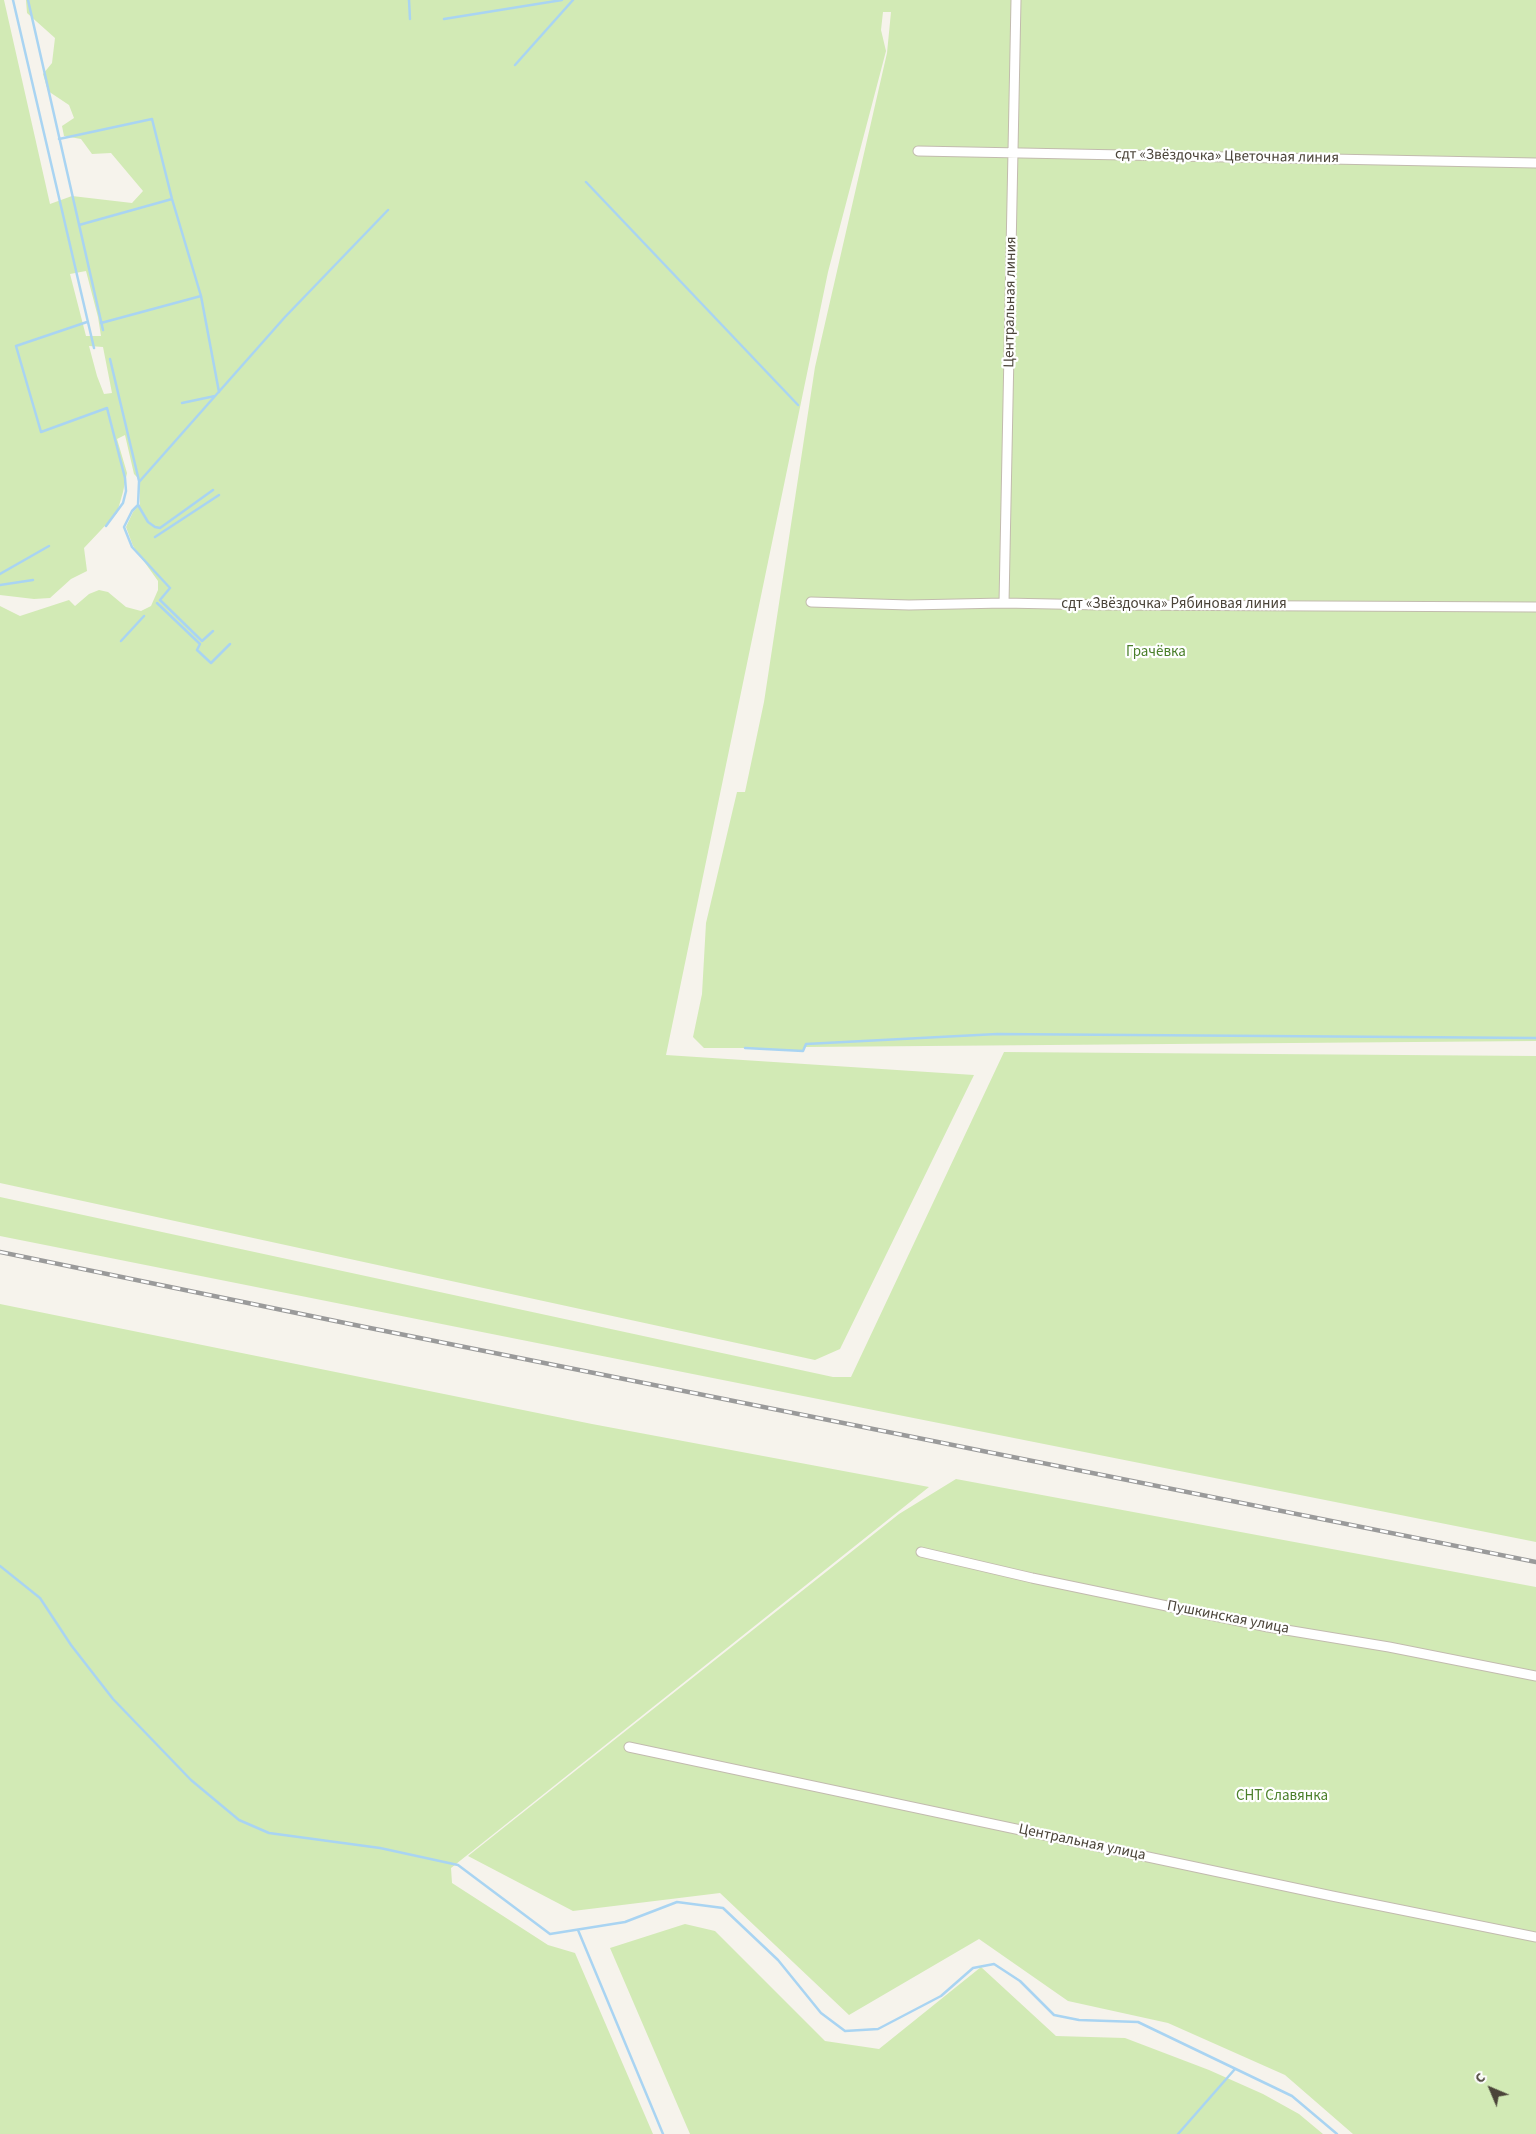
<!DOCTYPE html>
<html>
<head>
<meta charset="utf-8">
<style>
  body { margin:0 }
  #map { position:relative; width:1536px; height:2134px; overflow:hidden; background:#f6f3ec; font-family:"Source Sans 3",sans-serif }
  canvas { display:block }
  .north { position:absolute; left:1466px; top:2064px; width:50px; height:50px; -webkit-text-stroke:4px #fff; paint-order:stroke; rotate:315deg; font-size:14px; font-weight:700; line-height:20px; text-align:center; color:#4b4439 }
  .north::after { content:''; display:block; margin:auto; width:18px; height:22px; background:#4b4439; clip-path:polygon(50% 0,100% 100%,50% 72%,0 100%) }
</style>
</head>
<body>
<div id="map">
<canvas width="1536" height="2134"></canvas>
<div class="north">С</div>
</div>
<script>
const ctx = document.querySelector('canvas').getContext('2d');
ctx.lineJoin = 'round';
function paint(path, color) { ctx.fillStyle = color; ctx.fill(path, 'evenodd'); }
const poly = rows => new Path2D(rows.map(r => 'M' + r).join(''));
function stroke(path, color, width, dash) { ctx.strokeStyle = color; ctx.lineWidth = width; ctx.lineCap = dash ? 'butt' : 'round'; ctx.setLineDash(dash || []); ctx.stroke(path); }
function write(font, color, halo, rows, align = 'center') {
  ctx.font = font + ' "Source Sans 3",sans-serif'; ctx.lineWidth = 4.5; ctx.setLineDash([]); ctx.textBaseline = 'middle'; ctx.strokeStyle = halo; ctx.fillStyle = color; for (const [text, x, y, turn = 0] of rows) {
    ctx.save(); ctx.translate(x, y); ctx.rotate((+turn || 0) * Math.PI / 180); ctx.textAlign = isNaN(turn) ? turn : align; if (halo) ctx.strokeText(text, 0, 0); ctx.fillText(text, 0, 0); ctx.restore();
  }
}
paint(poly([
  [0,0,4,0,50,204,72,196,132,203,143,191,111,153,92,154,81,139,64,136,62,126,74,118,69,105,48,91,43,74,52,63,55,38,27,13,26,0,1536,0,1536,1041,805,1047,803,1051,743,1048,704,1048,693,1037,702,994,706,923,737,792,745,792,764,702,815,367,887,53,891,12,883,12,881,30,886,51,828,272,666,1055,974,1075,840,1349,815,1360,0,1183,0,606,20,616,69,600,75,606,89,594,99,590,108,592,126,607,141,611,151,606,158,590,158,581,133,546,126,527,133,512,140,504,139,479,134,474,125,435,117,439,127,473,123,492,117,513,84,548,87,571,71,579,50,598,34,599,0,595],
  [86,271,98,317,101,336,86,336,70,274],
  [89,346,103,347,112,393,104,394,97,376],
  [1004,1052,1536,1056,1536,1542,0,1236,0,1197,833,1377,851,1377],
  [0,1304,592,1424,929,1487,451,1868,452,1883,548,1945,575,1953,653,2134,0,2134],
  [956,1479,1536,1587,1536,2134,1353,2134,1285,2075,1168,2023,1068,2001,979,1939,849,2015,720,1893,573,1911,468,1856,899,1514],
  [685,1924,715,1931,825,2041,879,2049,981,1967,1056,2036,1125,2038,1209,2070,1263,2094,1299,2114,1323,2134,690,2134,610,1948]
]), '#d2eab5');
stroke(poly([
  [13,0,94,348],
  [28,0,103,330],
  [409,0,410,19],
  [444,19,562,0],
  [515,65,573,0],
  [59,139,152,119,172,199,201,296,219,392],
  [586,182,798,405],
  [79,225,172,199],
  [87,322,16,346,41,432,107,408,125,478,126,491,123,503,106,526],
  [101,323,201,296],
  [110,359,139,481],
  [182,403,215,396],
  [138,505,148,522,155,527,160,528,213,490],
  [155,537,219,495],
  [0,574,49,546],
  [0,585,33,580],
  [157,603,200,644,197,650,211,663,230,644],
  [213,631,202,641,160,600,170,588,132,547,124,527,132,511,138,505,139,482,285,317,388,210],
  [121,641,144,616],
  [745,1048,803,1051,806,1044,997,1034,1536,1038],
  [0,1566,40,1598,71,1645,113,1699,191,1780,239,1820,269,1833,380,1848,458,1865,550,1934,625,1922,677,1902,723,1908,778,1960,821,2013,845,2031,878,2029,941,1996,973,1968,994,1964,1020,1981,1054,2015,1079,2020,1138,2022,1292,2096,1337,2134],
  [578,1930,663,2134],
  [1178,2134,1235,2069]
]), '#a9d4f2', 2.5);
const minor = poly([
  [918,151,1536,163],
  [811,602,909,605,1004,603,1102,605,1536,607],
  [1004,603,1016,0],
  [921,1552,1032,1578,1268,1627,1389,1647,1536,1676],
  [629,1747,1332,1896,1536,1937]
]);
stroke(minor, '#c2bbae', 11);
stroke(minor, '#fff', 9);
const rail = poly([
  [0,1252,350,1324,1536,1562]
]);
stroke(rail, '#9a9a9a', 4.5);
stroke(rail, '#fff', 2.5, [8]);
write('15px', '#4b4439', '#fff', [
  ["сдт «Звёздочка» Цветочная линия",1227,157,1],
  ["Центральная линия",1011,302,-89],
  ["сдт «Звёздочка» Рябиновая линия",1174,605],
  ["Пушкинская улица",1228,1618,11],
  ["Центральная улица",1082,1843,12]
]);
write('15px', '#4a7f2a', '#fff', [
  ["Грачёвка",1156,653],
  ["СНТ Славянка",1282,1797]
]);
</script>
</body>
</html>
